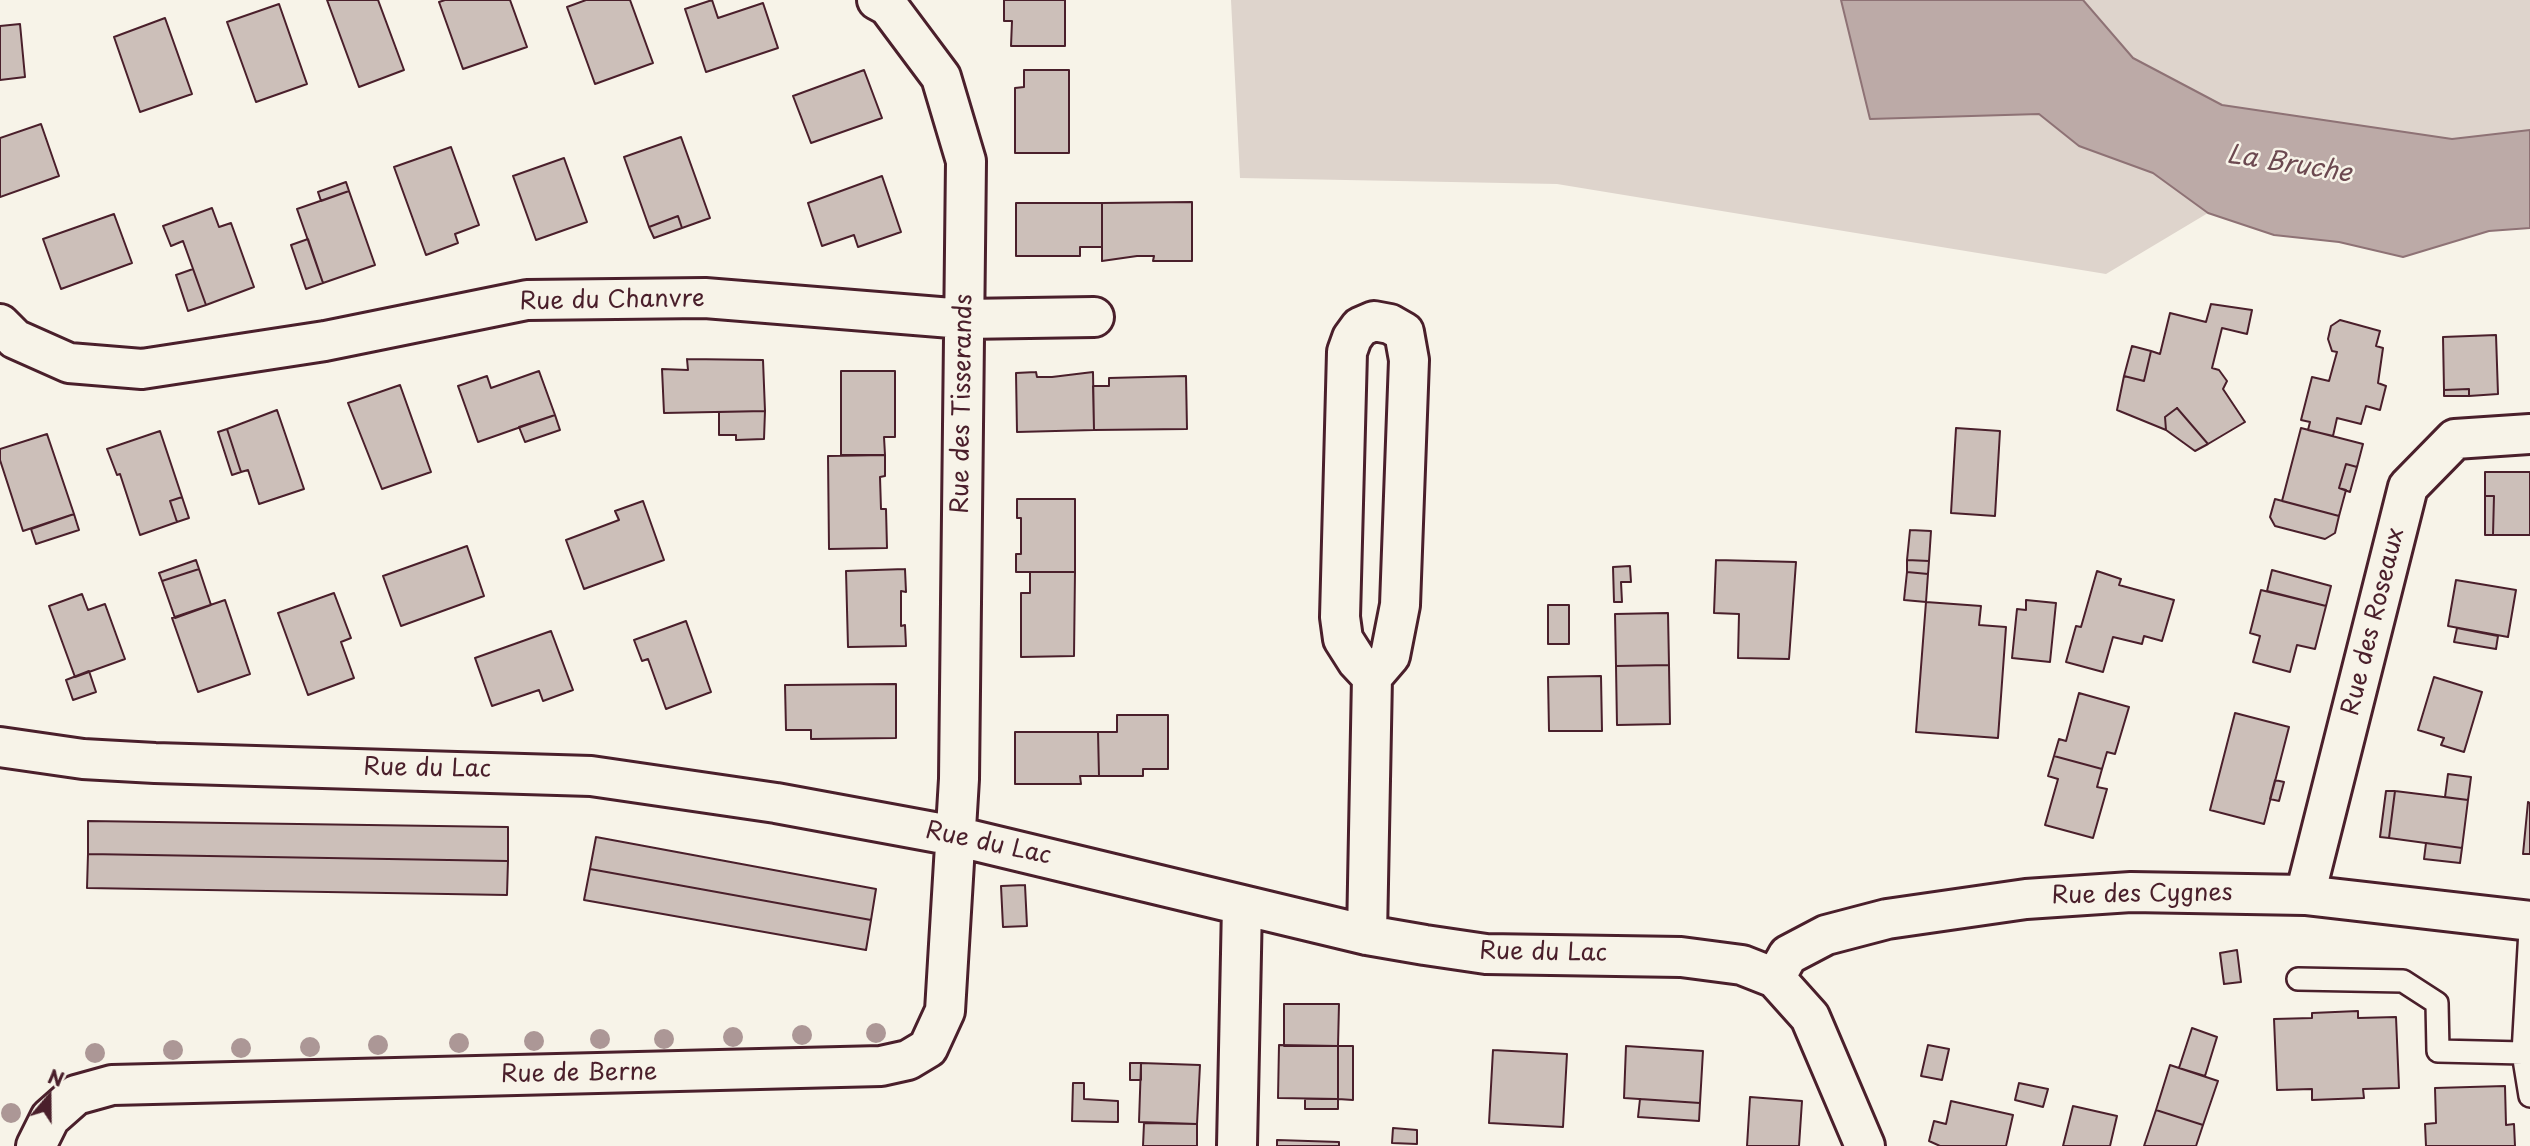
<!DOCTYPE html>
<html>
<head>
<meta charset="utf-8">
<style>
  body { margin:0 }
  #map { position:relative; width:2530px; height:1146px; overflow:hidden; background:#f7f3e8; font-family:"Playpen Sans",sans-serif }
  canvas { display:block }
  .north { position:absolute; left:14px; top:1062px; width:70px; height:70px; -webkit-text-stroke:5px #f7f3e8; paint-order:stroke; rotate:20deg; font-size:19px; font-weight:700; line-height:28px; text-align:center; color:#4a1f2b }
  .north::after { content:''; display:block; margin:auto; width:24px; height:32px; background:#4a1f2b; clip-path:polygon(50% 0,100% 100%,50% 72%,0 100%) }
</style>
</head>
<body>
<div id="map">
<canvas width="2530" height="1146"></canvas>
<div class="north">N</div>
</div>
<script>
const ctx = document.querySelector('canvas').getContext('2d');
ctx.lineJoin = 'round';
function paint(path, color) { ctx.fillStyle = color; ctx.fill(path, 'evenodd'); }
const poly = rows => new Path2D(rows.map(r => 'M' + r).join(''));
function stroke(path, color, width, dash) { ctx.strokeStyle = color; ctx.lineWidth = width; ctx.lineCap = dash ? 'butt' : 'round'; ctx.setLineDash(dash || []); ctx.stroke(path); }
function write(font, color, halo, rows, align = 'center') {
  ctx.font = font + ' "Playpen Sans",sans-serif'; ctx.lineWidth = 5; ctx.setLineDash([]); ctx.textBaseline = 'middle'; ctx.strokeStyle = halo; ctx.fillStyle = color; for (const [text, x, y, turn = 0] of rows) {
    ctx.save(); ctx.translate(x, y); ctx.rotate((+turn || 0) * Math.PI / 180); ctx.textAlign = isNaN(turn) ? turn : align; if (halo) ctx.strokeText(text, 0, 0); ctx.fillText(text, 0, 0); ctx.restore();
  }
}
paint(poly([
  [1231,0,1841,0,1870,119,2039,114,2079,146,2153,173,2208,213,2106,274,1557,184,1240,178],
  [2083,0,2530,0,2530,130,2452,139,2222,105,2133,58]
]), '#ded4cc');
const water = poly([
  [1841,0,2083,0,2133,58,2222,105,2452,139,2530,130,2530,228,2489,231,2403,257,2339,242,2274,235,2208,213,2153,173,2079,146,2039,114,1870,119,1841,0]
]);
paint(water, '#bcaaa7');
stroke(water, '#8e7275', 2);
const building = poly([
  [327,0,378,0,404,70,359,87,327,0],
  [445,0,510,0,527,47,463,69,439,2,445,0],
  [586,0,630,0,653,63,595,84,567,7,586,0],
  [712,0,718,18,763,3,778,48,706,72,685,9,712,0],
  [1004,0,1065,0,1065,46,1011,46,1012,21,1004,21,1004,0],
  [279,4,307,84,256,102,227,22,279,4],
  [165,18,192,94,140,112,114,37,165,18],
  [20,24,25,77,0,80,0,26,20,24],
  [864,70,882,118,811,143,793,96,864,70],
  [1024,70,1069,70,1069,153,1015,153,1015,88,1024,87,1024,70],
  [41,124,59,176,0,197,0,138,41,124],
  [681,137,710,218,682,228,678,216,649,227,624,157,681,137],
  [451,147,479,225,455,234,458,243,426,255,394,167,451,147],
  [564,158,587,222,536,240,513,176,564,158],
  [882,176,901,232,858,247,854,235,822,246,808,203,882,176],
  [346,182,349,191,321,201,318,192,346,182],
  [349,191,375,265,323,283,297,209,349,191],
  [1192,202,1192,261,1153,261,1154,256,1137,256,1102,261,1102,203,1192,202],
  [1016,203,1102,203,1102,247,1080,247,1080,256,1016,256,1016,203],
  [212,208,219,227,231,223,254,287,206,305,183,241,171,246,163,226,212,208],
  [114,214,132,263,61,289,43,239,114,214],
  [678,216,682,228,654,238,649,227,678,216],
  [308,239,323,283,306,289,291,245,308,239],
  [193,269,206,305,188,311,176,275,193,269],
  [2211,304,2252,310,2247,334,2222,328,2212,368,2219,370,2227,381,2223,389,2245,422,2208,444,2177,408,2165,417,2166,430,2117,410,2124,376,2144,381,2151,351,2160,354,2170,313,2206,322,2211,304],
  [2340,320,2380,331,2376,346,2383,348,2378,383,2386,386,2380,410,2366,406,2361,424,2337,418,2333,436,2308,430,2310,422,2301,420,2312,377,2329,381,2337,352,2332,351,2328,339,2331,326,2340,320],
  [2496,335,2498,394,2469,396,2469,389,2444,390,2443,337,2496,335],
  [2132,346,2151,351,2144,381,2124,376,2132,346],
  [687,359,763,360,765,411,664,413,662,369,688,370,687,359],
  [539,371,555,415,478,442,458,386,487,376,491,388,539,371],
  [841,371,895,371,895,437,884,437,885,455,841,455,841,371],
  [1036,372,1037,377,1052,377,1093,372,1094,430,1017,432,1016,373,1036,372],
  [1186,376,1187,429,1094,430,1093,386,1109,386,1109,378,1186,376],
  [400,385,431,472,382,489,348,403,400,385],
  [2469,389,2469,396,2444,396,2444,390,2469,389],
  [2177,408,2208,444,2195,451,2166,430,2165,417,2177,408],
  [277,410,304,489,259,504,248,470,241,472,227,429,277,410],
  [765,411,764,439,736,440,736,435,719,435,719,412,765,411],
  [555,415,560,430,525,442,519,427,555,415],
  [1956,428,2000,431,1995,516,1951,513,1956,428],
  [2301,428,2363,444,2357,467,2346,464,2339,488,2346,490,2339,516,2282,501,2301,428],
  [227,429,241,472,232,475,218,432,227,429],
  [160,431,182,497,170,501,177,522,140,535,120,474,117,475,107,449,160,431],
  [47,434,74,514,23,531,0,460,0,449,47,434],
  [885,455,885,476,880,477,881,509,886,509,887,548,829,549,828,456,885,455],
  [2346,464,2357,467,2350,492,2339,488,2346,464],
  [2485,472,2530,472,2530,535,2493,535,2494,496,2485,496,2485,472],
  [2485,496,2494,496,2493,535,2485,535,2485,496],
  [182,497,189,518,177,522,170,501,182,497],
  [1017,499,1075,499,1075,572,1016,572,1016,554,1021,554,1021,518,1017,518,1017,499],
  [2275,499,2339,516,2335,533,2325,539,2275,526,2270,517,2275,499],
  [643,501,664,560,584,589,566,540,619,520,615,511,643,501],
  [74,514,79,530,36,544,31,529,74,514],
  [1910,530,1931,531,1929,561,1907,560,1910,530],
  [467,546,484,596,401,626,383,576,467,546],
  [196,560,199,569,162,581,159,573,196,560],
  [1716,560,1796,562,1789,659,1738,658,1739,614,1714,613,1716,560],
  [1907,560,1929,561,1928,574,1907,572,1907,560],
  [1630,566,1631,582,1621,582,1622,602,1614,602,1613,567,1630,566],
  [199,569,211,605,175,618,162,581,199,569],
  [905,569,906,592,901,591,901,626,905,625,906,646,848,647,846,571,905,569],
  [2272,570,2331,586,2326,606,2267,591,2272,570],
  [2097,571,2121,579,2119,585,2174,600,2162,641,2144,636,2142,644,2113,637,2103,672,2066,662,2076,626,2081,627,2097,571],
  [1030,572,1075,572,1074,656,1021,657,1021,593,1030,593,1030,572],
  [1907,572,1928,574,1926,602,1904,600,1907,572],
  [2456,580,2516,590,2508,637,2448,626,2456,580],
  [2261,590,2326,606,2315,649,2297,645,2290,672,2253,662,2260,636,2250,633,2261,590],
  [334,593,351,638,341,642,354,678,308,695,278,613,334,593],
  [82,594,88,610,105,604,125,659,75,677,49,606,82,594],
  [225,600,250,674,198,692,172,618,225,600],
  [2026,600,2056,603,2050,662,2012,658,2017,609,2026,610,2026,600],
  [1926,602,1981,606,1979,625,2006,627,1998,738,1916,732,1926,602],
  [1548,605,1569,605,1569,644,1548,644,1548,605],
  [1668,613,1669,665,1616,666,1615,614,1668,613],
  [686,621,711,692,666,709,648,659,642,661,634,640,686,621],
  [2457,628,2498,636,2496,649,2454,642,2457,628],
  [551,631,573,690,543,701,539,690,492,706,475,658,551,631],
  [1669,665,1670,724,1617,725,1616,666,1669,665],
  [89,671,96,692,73,700,66,680,89,671],
  [1601,676,1602,731,1549,731,1548,677,1601,676],
  [2434,677,2482,692,2464,752,2441,745,2444,738,2418,730,2434,677],
  [896,684,896,738,811,739,811,730,786,730,785,685,896,684],
  [2079,693,2129,707,2115,754,2107,752,2102,769,2054,756,2059,739,2066,741,2079,693],
  [2235,713,2289,727,2264,824,2210,810,2235,713],
  [1117,715,1168,715,1168,769,1143,769,1143,776,1099,776,1098,732,1117,732,1117,715],
  [1015,732,1098,732,1099,776,1080,776,1081,784,1015,784,1015,732],
  [2054,756,2102,769,2097,787,2107,789,2093,838,2045,825,2058,779,2048,776,2054,756],
  [2448,774,2471,777,2468,800,2445,797,2448,774],
  [2275,780,2284,782,2279,801,2270,799,2275,780],
  [2386,791,2395,791,2389,838,2380,837,2386,791],
  [2395,791,2468,800,2462,848,2389,838,2395,791],
  [2528,802,2530,803,2530,854,2523,854,2528,802],
  [88,821,508,827,508,861,88,854,88,821],
  [596,837,876,889,871,920,590,869,596,837],
  [2426,843,2462,848,2460,863,2424,859,2426,843],
  [88,854,508,861,507,895,87,888,88,854],
  [590,869,871,920,866,950,584,900,590,869],
  [1025,885,1027,926,1003,927,1001,886,1025,885],
  [2237,950,2241,982,2224,984,2220,953,2237,950],
  [1284,1004,1339,1004,1338,1046,1284,1046,1284,1004],
  [2358,1011,2358,1018,2396,1017,2399,1088,2363,1089,2364,1098,2312,1100,2312,1089,2277,1090,2274,1019,2312,1018,2312,1013,2358,1011],
  [2192,1028,2217,1037,2205,1076,2179,1068,2192,1028],
  [1279,1045,1338,1046,1338,1099,1278,1098,1279,1045],
  [1928,1045,1949,1049,1942,1080,1921,1076,1928,1045],
  [1338,1046,1353,1046,1353,1100,1338,1099,1338,1046],
  [1626,1046,1703,1051,1700,1103,1624,1098,1626,1046],
  [1493,1050,1567,1054,1563,1127,1489,1123,1493,1050],
  [1130,1063,1141,1063,1141,1080,1130,1080,1130,1063],
  [1141,1063,1200,1065,1197,1124,1139,1122,1141,1063],
  [2170,1065,2218,1081,2203,1125,2156,1110,2170,1065],
  [1073,1083,1084,1083,1084,1099,1118,1101,1118,1122,1072,1121,1073,1083],
  [2019,1083,2048,1089,2043,1107,2015,1100,2019,1083],
  [2505,1086,2506,1125,2514,1124,2515,1146,2426,1146,2425,1124,2436,1123,2435,1088,2505,1086],
  [1750,1097,1802,1101,1799,1146,1747,1146,1750,1097],
  [1305,1099,1338,1099,1338,1109,1305,1109,1305,1099],
  [1640,1099,1700,1103,1699,1121,1638,1117,1640,1099],
  [1951,1101,2013,1115,2006,1146,1940,1146,1929,1141,1934,1121,1946,1124,1951,1101],
  [2073,1106,2117,1116,2110,1146,2063,1146,2073,1106],
  [2156,1110,2203,1125,2196,1146,2144,1146,2156,1110],
  [1144,1123,1197,1124,1197,1146,1143,1146,1144,1123],
  [1393,1128,1417,1130,1417,1144,1392,1143,1393,1128],
  [1277,1140,1339,1142,1339,1146,1277,1146,1277,1140]
]);
paint(building, '#ccbfb9');
stroke(building, '#4a1f2b', 2);
const service = poly([
  [2530,930,2523,1053,2530,1096],
  [2298,979,2403,981,2437,1003,2438,1051,2523,1053]
]);
const minor = poly([
  [0,324,15,339,69,363,142,369,325,341,527,300,705,298,964,319,1094,317],
  [0,747,83,759,155,763,591,776,776,803,955,836,1367,935,1425,945,1486,954,1681,957,1742,965,1775,978,1810,1017,1865,1146],
  [2305,895,2408,487,2455,439,2530,434],
  [1367,935,1372,677,1357,661,1343,639,1340,617,1347,352,1352,338,1360,327,1374,321,1390,324,1404,332,1409,360,1400,605,1390,656,1372,677],
  [1775,978,1788,955,1826,935,1887,919,2026,899,2131,892,2305,895,2530,921],
  [36,1146,50,1118,76,1095,112,1085,881,1066,908,1060,928,1048,945,1011,959,779,966,161,941,77,888,6,877,0],
  [1237,1146,1242,905]
]);
stroke(service, '#4a1f2b', 26);
stroke(minor, '#4a1f2b', 44);
stroke(service, '#f7f3e8', 21);
stroke(minor, '#f7f3e8', 38);
ctx.fillStyle = '#ac9796';
for (const [x, y] of [
  [876,1033],
  [802,1035],
  [733,1037],
  [600,1039],
  [664,1039],
  [534,1041],
  [459,1043],
  [378,1045],
  [310,1047],
  [241,1048],
  [173,1050],
  [95,1053],
  [11,1113]
]) { ctx.beginPath(); ctx.arc(x, y, 10, 0, 2 * Math.PI); ctx.fill(); }
write('24px', '#4a1f2b', '#f7f3e8', [
  ["Rue du Chanvre",612,301,-1],
  ["Rue des Tisserands",963,404,-89],
  ["Rue des Roseaux",2374,622,-76],
  ["Rue du Lac",427,769,1],
  ["Rue du Lac",988,844,12],
  ["Rue des Cygnes",2142,895,-1],
  ["Rue du Lac",1543,953,1],
  ["Rue de Berne",579,1074,-1]
]);
write('italic 26px', '#6c4950', '#f7f3e8', [
  ["La Bruche",2289,165,9]
]);
</script>
</body>
</html>
